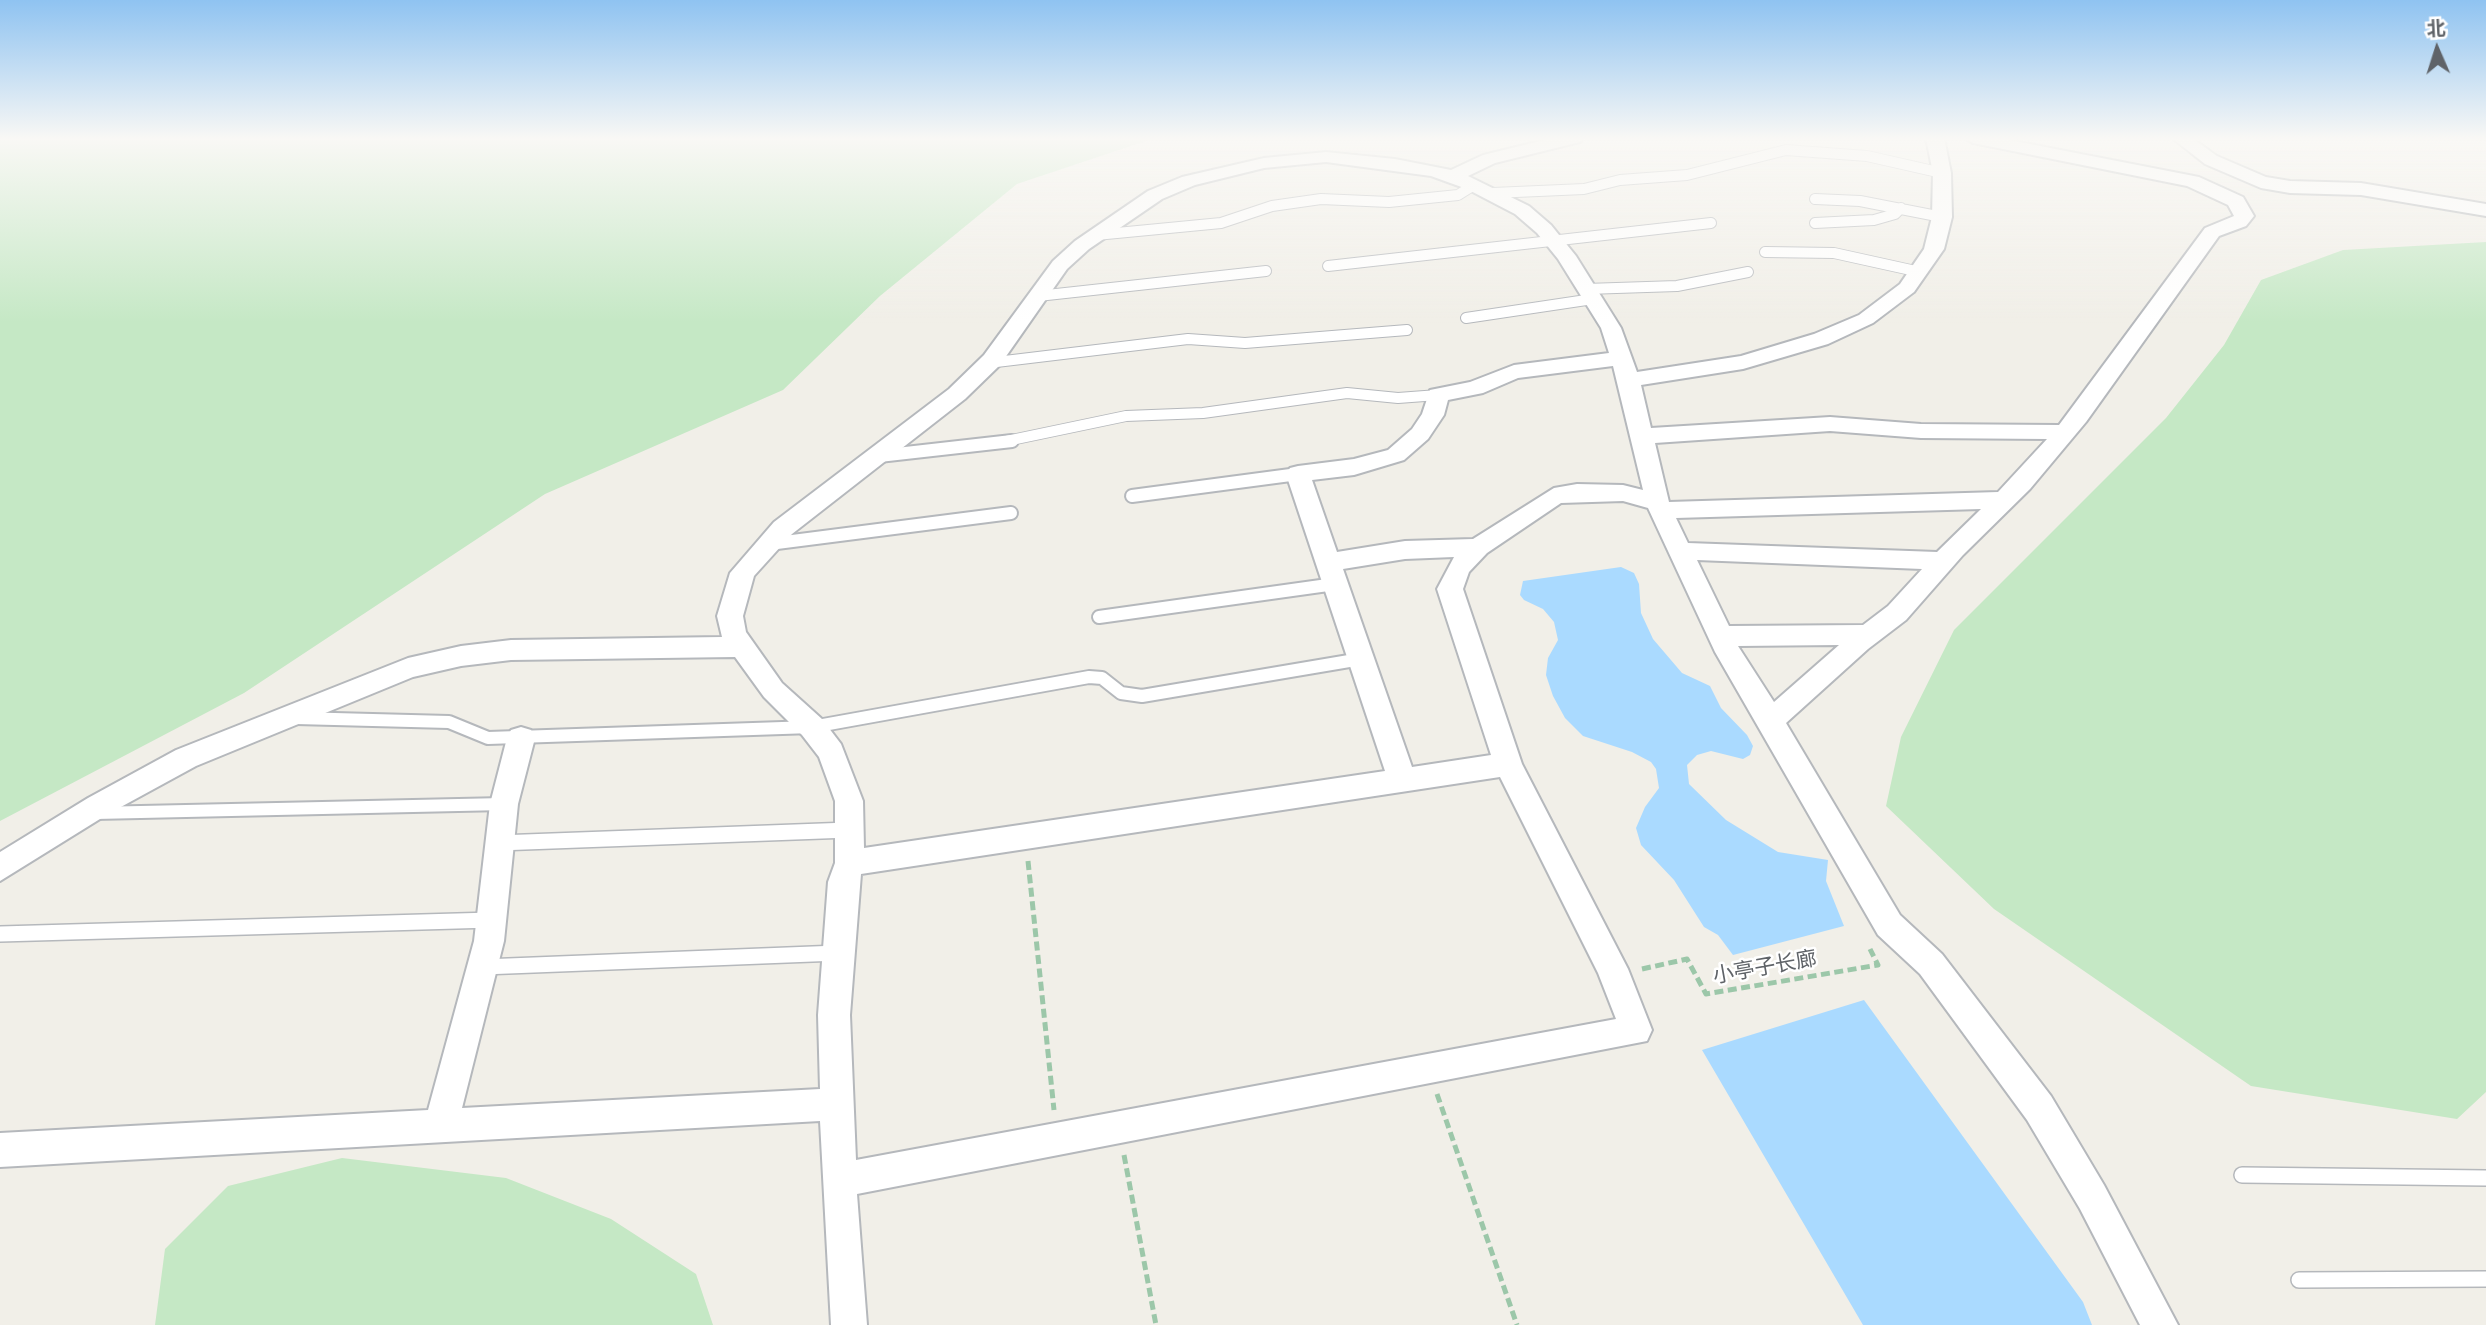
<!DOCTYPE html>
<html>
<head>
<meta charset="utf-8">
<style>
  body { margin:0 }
  #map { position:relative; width:2486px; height:1325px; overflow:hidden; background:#f1efe8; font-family:Manrope,"Noto Sans SC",sans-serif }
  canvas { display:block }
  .north { position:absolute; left:2402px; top:14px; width:70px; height:70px; -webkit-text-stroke:5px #fff; paint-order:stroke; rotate:357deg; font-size:19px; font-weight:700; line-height:28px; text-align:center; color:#5f6368 }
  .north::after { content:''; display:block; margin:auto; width:24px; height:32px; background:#5f6368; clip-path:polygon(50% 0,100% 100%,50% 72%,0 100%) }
</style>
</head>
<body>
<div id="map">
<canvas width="2486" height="1325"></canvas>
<div class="north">北</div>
</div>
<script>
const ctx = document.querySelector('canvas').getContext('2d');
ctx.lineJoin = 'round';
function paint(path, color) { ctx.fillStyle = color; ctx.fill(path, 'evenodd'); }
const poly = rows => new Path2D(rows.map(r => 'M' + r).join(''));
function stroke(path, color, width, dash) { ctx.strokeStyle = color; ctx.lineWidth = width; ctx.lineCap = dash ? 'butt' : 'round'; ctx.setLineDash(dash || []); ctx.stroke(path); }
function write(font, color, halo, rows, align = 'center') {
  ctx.font = font + ' Manrope,"Noto Sans SC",sans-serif'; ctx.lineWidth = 5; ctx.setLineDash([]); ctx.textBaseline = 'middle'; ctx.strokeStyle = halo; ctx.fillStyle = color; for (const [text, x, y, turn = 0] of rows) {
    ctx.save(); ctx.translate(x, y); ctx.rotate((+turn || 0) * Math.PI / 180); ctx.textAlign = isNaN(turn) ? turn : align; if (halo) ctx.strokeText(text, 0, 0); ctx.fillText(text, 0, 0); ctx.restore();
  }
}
paint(poly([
  [0,138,1155,138,1017,184,880,296,783,390,545,494,244,693,0,821],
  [2486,242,2486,1092,2457,1119,2251,1086,1994,909,1886,806,1901,737,1954,630,2166,418,2224,345,2261,280,2343,250],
  [342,1158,506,1178,611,1219,696,1274,713,1325,155,1325,165,1249,228,1186]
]), '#c5e8c5');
paint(poly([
  [1621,567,1634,573,1639,584,1641,613,1653,639,1682,673,1710,686,1721,708,1747,735,1753,746,1750,755,1743,759,1711,751,1697,755,1687,765,1689,784,1726,820,1778,852,1828,860,1826,881,1844,926,1733,955,1718,935,1704,927,1674,880,1641,845,1636,828,1645,807,1659,788,1656,769,1651,762,1632,752,1583,736,1565,718,1553,696,1546,675,1548,658,1558,640,1554,622,1543,609,1524,600,1520,595,1523,581],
  [1864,1000,2083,1302,2092,1325,1863,1325,1702,1050]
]), '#aadaff');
const laneFar2 = poly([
  [1493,193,1584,189,1620,180,1687,175,1786,150,1867,156,1942,173],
  [1815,199,1860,201,1942,217],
  [1815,223,1874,220,1895,214,1901,208],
  [1096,235,1221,223,1272,206,1321,199,1389,202,1458,195,1474,185],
  [1765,252,1834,253,1920,272],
  [1328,266,1711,223],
  [1586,289,1677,286,1748,272],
  [1038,296,1266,271],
  [1466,318,1593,299],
  [988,363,1188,339,1245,343,1407,330],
  [997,443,1126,416,1203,413,1347,393,1398,398,1438,395]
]);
const laneFar1 = poly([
  [879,456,1012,441],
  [1132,496,1298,474],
  [769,544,1011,513],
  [1099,617,1335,584],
  [296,718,449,722,488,738,812,727,1089,677,1102,678,1121,693,1142,696,1361,659],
  [95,813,504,804],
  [822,831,849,830]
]);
const lane = poly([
  [498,843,849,830],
  [0,934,492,920],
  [483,967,838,953],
  [2242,1175,2486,1178],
  [2299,1280,2486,1279]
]);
const street = poly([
  [1553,138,1583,138,1580,142,1495,163,1468,176,1529,206,1551,225,1576,256,1621,328,1637,372,1741,356,1814,334,1859,315,1900,284,1924,249,1932,217,1933,173,1926,138,1944,138,1951,173,1952,217,1944,249,1914,292,1873,323,1828,344,1743,369,1641,385,1651,428,1830,417,1921,424,2059,425,2205,228,2234,216,2228,205,2187,186,1973,143,1964,138,1999,138,2199,177,2243,197,2254,216,2246,226,2219,236,2086,422,2030,489,1963,555,1906,620,1868,649,1786,723,1900,915,1942,954,2051,1096,2104,1185,2178,1325,2140,1325,2080,1209,2027,1120,1920,974,1878,935,1715,652,1648,508,1623,501,1561,503,1487,553,1469,572,1463,589,1522,764,1628,969,1652,1030,1647,1041,857,1194,867,1325,831,1325,820,1121,0,1167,0,1133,428,1110,474,941,490,804,507,738,511,730,521,727,531,730,535,738,518,804,504,941,462,1108,820,1089,818,1015,828,882,835,863,835,801,819,757,802,735,764,697,735,657,511,660,461,666,413,677,196,766,108,814,0,881,0,852,88,798,176,750,408,658,461,646,511,640,722,637,717,616,730,573,774,522,949,389,984,355,1053,261,1075,241,1148,191,1182,177,1264,158,1326,152,1395,159,1451,170,1483,155,1553,138],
  [1326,162,1431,176,1467,189,1515,214,1537,233,1558,259,1601,328,1609,353,1514,365,1470,382,1430,390,1422,414,1412,429,1388,450,1354,459,1298,466,1290,468,1286,474,1385,771,864,848,863,801,841,744,822,719,782,683,746,632,743,616,754,576,792,534,965,399,1000,365,1067,269,1089,249,1162,199,1195,185,1264,168,1326,162],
  [1613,366,1643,490,1623,485,1577,484,1554,488,1473,539,1405,541,1337,552,1312,480,1354,475,1404,460,1428,439,1444,415,1448,400,1483,393,1518,378,1613,366],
  [1830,431,1921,438,2047,439,1998,492,1669,502,1655,443,1830,431],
  [1981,509,1937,552,1688,543,1676,518,1981,509],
  [1454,557,1437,589,1491,755,1412,767,1343,569,1405,559,1454,557],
  [1697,560,1922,569,1888,606,1863,625,1729,626,1697,560],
  [1839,645,1774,702,1738,646,1839,645],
  [1500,777,1598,973,1616,1019,856,1160,850,1015,861,874,1500,777],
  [2172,138,2192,138,2217,156,2266,177,2290,181,2361,183,2486,204,2486,216,2361,195,2290,193,2261,188,2205,164,2172,138]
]);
stroke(laneFar2, '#b5b8bc', 12);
stroke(laneFar1, '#b5b8bc', 16);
stroke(lane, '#b5b8bc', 18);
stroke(street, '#b5b8bc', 4);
stroke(poly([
  [1028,861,1054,1110],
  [1642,969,1687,959,1706,994,1878,965,1870,949],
  [1437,1094,1517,1325],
  [1124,1155,1156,1325]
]), '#9cc7a9', 5, [9, 4.5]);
stroke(laneFar2, '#fff', 10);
stroke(laneFar1, '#fff', 12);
stroke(lane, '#fff', 15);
paint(street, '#fff');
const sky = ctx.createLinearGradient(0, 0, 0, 323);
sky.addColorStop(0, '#8fc3f1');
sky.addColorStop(0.43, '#f9f8f5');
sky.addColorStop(1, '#f9f8f500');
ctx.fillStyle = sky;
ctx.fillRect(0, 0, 2486, 323);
write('21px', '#5f6368', '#fff', [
  ["小亭子长廊",1765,968,-10]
]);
</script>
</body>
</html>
